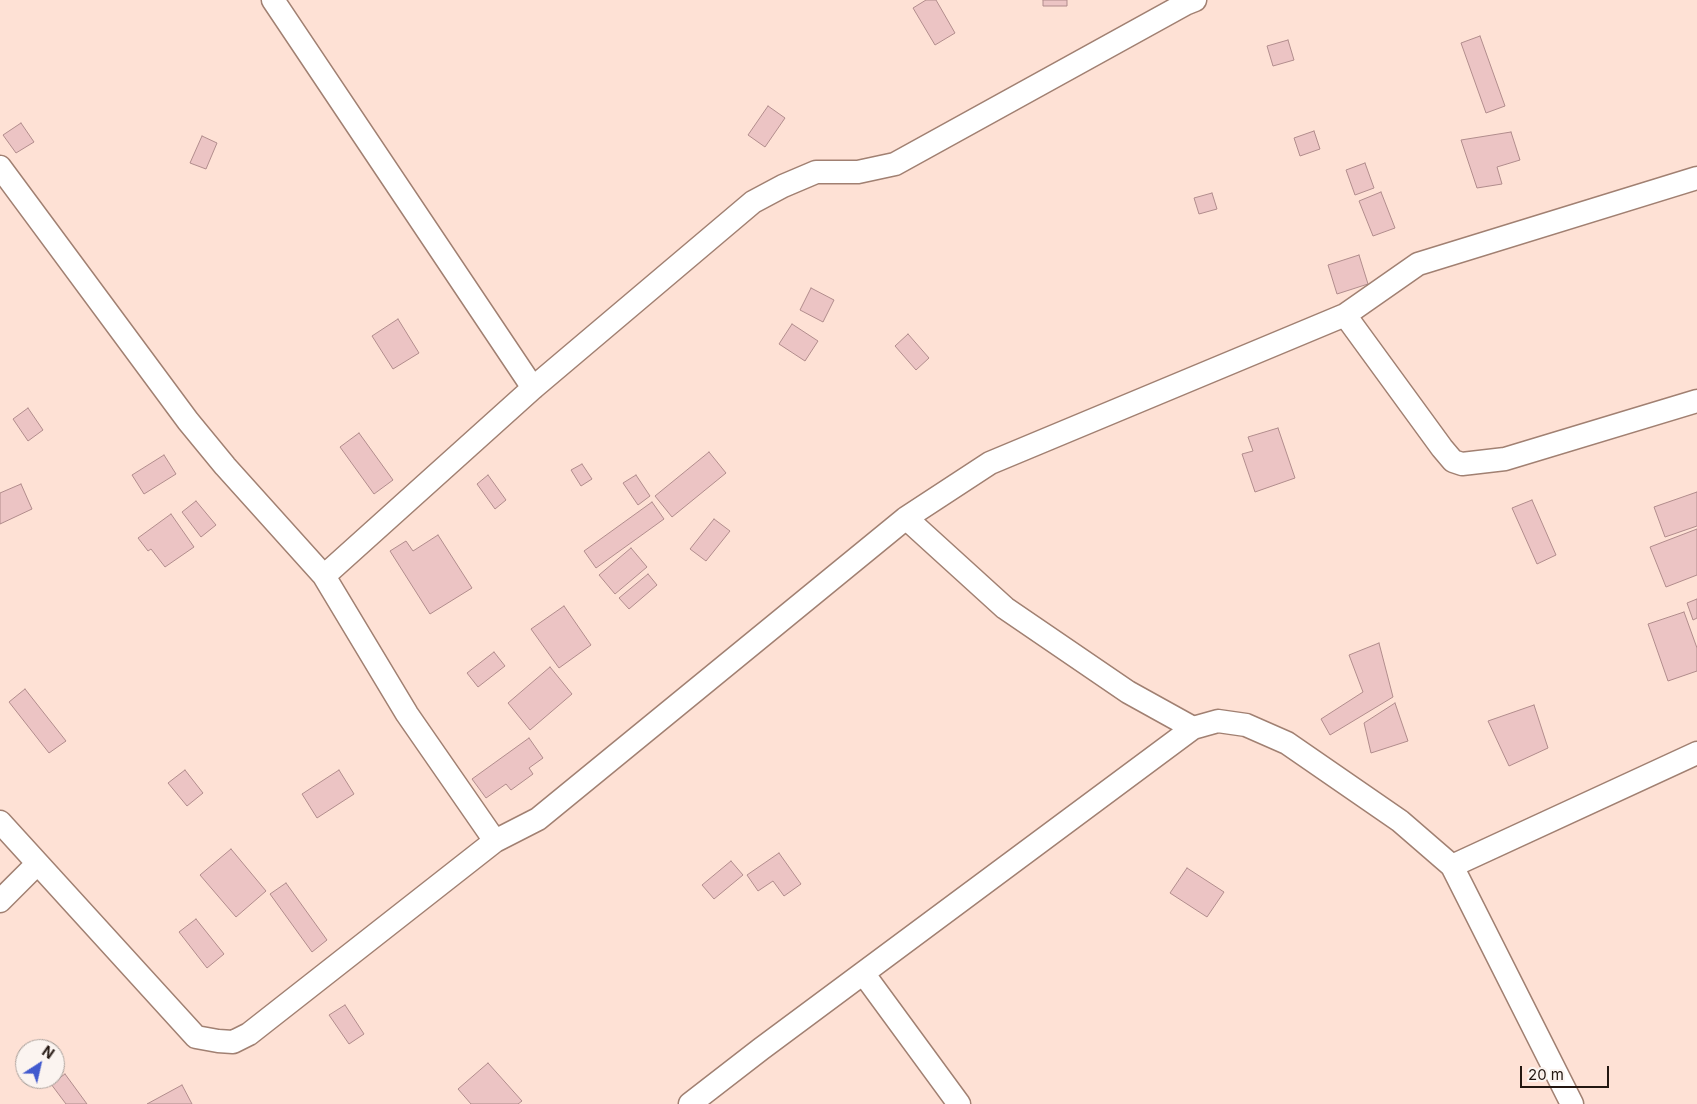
<!DOCTYPE html>
<html>
<head>
<meta charset="utf-8">
<style>
  body { margin:0 }
  #map { position:relative; width:1697px; height:1104px; overflow:hidden; background:#fee1d5; font-family:Inter,sans-serif }
  canvas { display:block }
  .north { position:absolute; left:15px; top:1039px; width:50px; height:50px; box-sizing:border-box; background:#fbf4f0; border:1px solid #a59c97; border-radius:50%; rotate:35deg; font-size:14px; font-weight:700; line-height:20px; text-align:center; color:#231711 }
  .north::after { content:''; display:block; margin:auto; width:18px; height:22px; background:#425ace; clip-path:polygon(50% 0,100% 100%,50% 72%,0 100%) }
  .scale { position:absolute; left:1520px; top:1066px; width:89px; height:22px; box-sizing:border-box; border:2px solid #231711; border-top:0; padding-left:6px; font-size:15px; line-height:18px; white-space:nowrap; color:#231711; -webkit-text-stroke:4px #fbf4f0; paint-order:stroke }
</style>
</head>
<body>
<div id="map">
<canvas width="1697" height="1104"></canvas>
<div class="north">N</div>
<div class="scale">20 m</div>
</div>
<script>
const ctx = document.querySelector('canvas').getContext('2d');
ctx.lineJoin = 'round';
function paint(path, color) { ctx.fillStyle = color; ctx.fill(path, 'evenodd'); }
const poly = rows => new Path2D(rows.map(r => 'M' + r).join(''));
function stroke(path, color, width, dash) { ctx.strokeStyle = color; ctx.lineWidth = width; ctx.lineCap = dash ? 'butt' : 'round'; ctx.setLineDash(dash || []); ctx.stroke(path); }
const building = poly([
  [926,0,936,0,955,33,935,45,913,8,926,0],
  [1043,0,1067,0,1067,6,1043,6,1043,0],
  [1480,36,1505,106,1486,113,1461,43,1480,36],
  [1288,40,1294,60,1273,66,1267,46,1288,40],
  [768,106,785,118,765,147,748,135,768,106],
  [21,123,34,142,16,153,3,135,21,123],
  [1314,131,1320,149,1300,156,1294,138,1314,131],
  [1511,132,1520,160,1497,167,1502,184,1477,188,1461,140,1511,132],
  [202,136,217,143,206,169,190,163,202,136],
  [1365,163,1374,188,1355,195,1346,170,1365,163],
  [1381,192,1395,228,1373,236,1359,201,1381,192],
  [1212,193,1217,209,1199,214,1194,198,1212,193],
  [1359,255,1368,284,1337,294,1328,265,1359,255],
  [811,288,834,300,823,322,800,310,811,288],
  [398,319,419,353,393,369,372,336,398,319],
  [792,324,818,341,805,361,779,344,792,324],
  [908,334,929,358,916,370,895,346,908,334],
  [28,408,43,430,28,441,13,419,28,408],
  [1278,428,1295,478,1255,492,1242,454,1253,451,1248,437,1278,428],
  [359,433,393,480,374,494,340,447,359,433],
  [709,452,726,473,672,517,655,496,709,452],
  [164,455,176,474,144,494,132,475,164,455],
  [582,464,592,479,581,486,571,470,582,464],
  [488,475,506,500,495,509,477,484,488,475],
  [636,475,650,496,638,505,623,483,636,475],
  [21,484,32,509,0,524,0,493,21,484],
  [1697,492,1697,526,1665,537,1654,507,1697,492],
  [1532,500,1556,555,1537,564,1512,508,1532,500],
  [196,501,216,525,201,537,182,512,196,501],
  [652,502,664,519,596,568,584,551,652,502],
  [171,514,194,547,165,567,151,549,148,551,138,538,171,514],
  [714,519,730,531,706,561,690,549,714,519],
  [1697,529,1697,575,1666,587,1650,547,1697,529],
  [438,535,472,588,430,614,390,551,406,541,413,551,438,535],
  [631,548,647,567,615,594,599,575,631,548],
  [648,574,657,585,629,609,619,598,648,574],
  [1697,599,1697,618,1693,620,1687,603,1697,599],
  [564,606,591,645,559,668,531,629,564,606],
  [1684,612,1697,648,1697,671,1668,681,1648,624,1684,612],
  [1379,643,1393,697,1330,735,1321,719,1363,692,1349,655,1379,643],
  [494,652,505,666,478,687,467,673,494,652],
  [550,667,572,694,530,730,508,703,550,667],
  [25,689,66,741,49,753,9,702,25,689],
  [1395,703,1408,741,1371,753,1364,723,1395,703],
  [1534,705,1548,748,1509,766,1488,721,1534,705],
  [529,738,543,758,529,768,533,774,511,790,506,784,486,798,472,779,529,738],
  [185,770,203,793,187,806,168,783,185,770],
  [339,770,354,794,317,818,302,794,339,770],
  [231,849,266,891,236,917,200,875,231,849],
  [779,853,801,884,784,896,773,881,758,891,747,875,779,853],
  [731,861,743,875,714,899,702,885,731,861],
  [1187,868,1224,892,1207,917,1170,893,1187,868],
  [286,883,327,940,312,952,270,894,286,883],
  [196,919,224,954,207,968,179,932,196,919],
  [345,1005,364,1034,349,1044,329,1015,345,1005],
  [488,1063,522,1101,518,1104,471,1104,458,1089,488,1063],
  [65,1074,87,1104,66,1104,51,1084,65,1074],
  [182,1085,192,1104,147,1104,182,1085]
]);
paint(building, '#ecc4c4');
stroke(building, '#b18c8c', 1);
const street = poly([
  [273,0,533,388],
  [0,167,188,421,225,466,324,576,407,714,495,841],
  [1345,315,1442,448,1453,461,1462,464,1505,459,1697,401],
  [906,518,1005,608,1128,692,1193,728],
  [324,576,533,388,753,202,783,186,816,172,858,172,895,164,1185,4,1195,0],
  [0,822,196,1037,218,1041,233,1042,249,1034,495,841,538,819,906,518,990,463,1345,315,1418,264,1697,178],
  [1452,866,1697,753],
  [0,901,37,864],
  [863,973,959,1104],
  [690,1104,761,1049,1193,728,1218,721,1246,725,1287,743,1400,821,1452,866,1572,1104]
]);
stroke(street, '#a18072', 25);
stroke(street, '#fff', 22);
</script>
</body>
</html>
